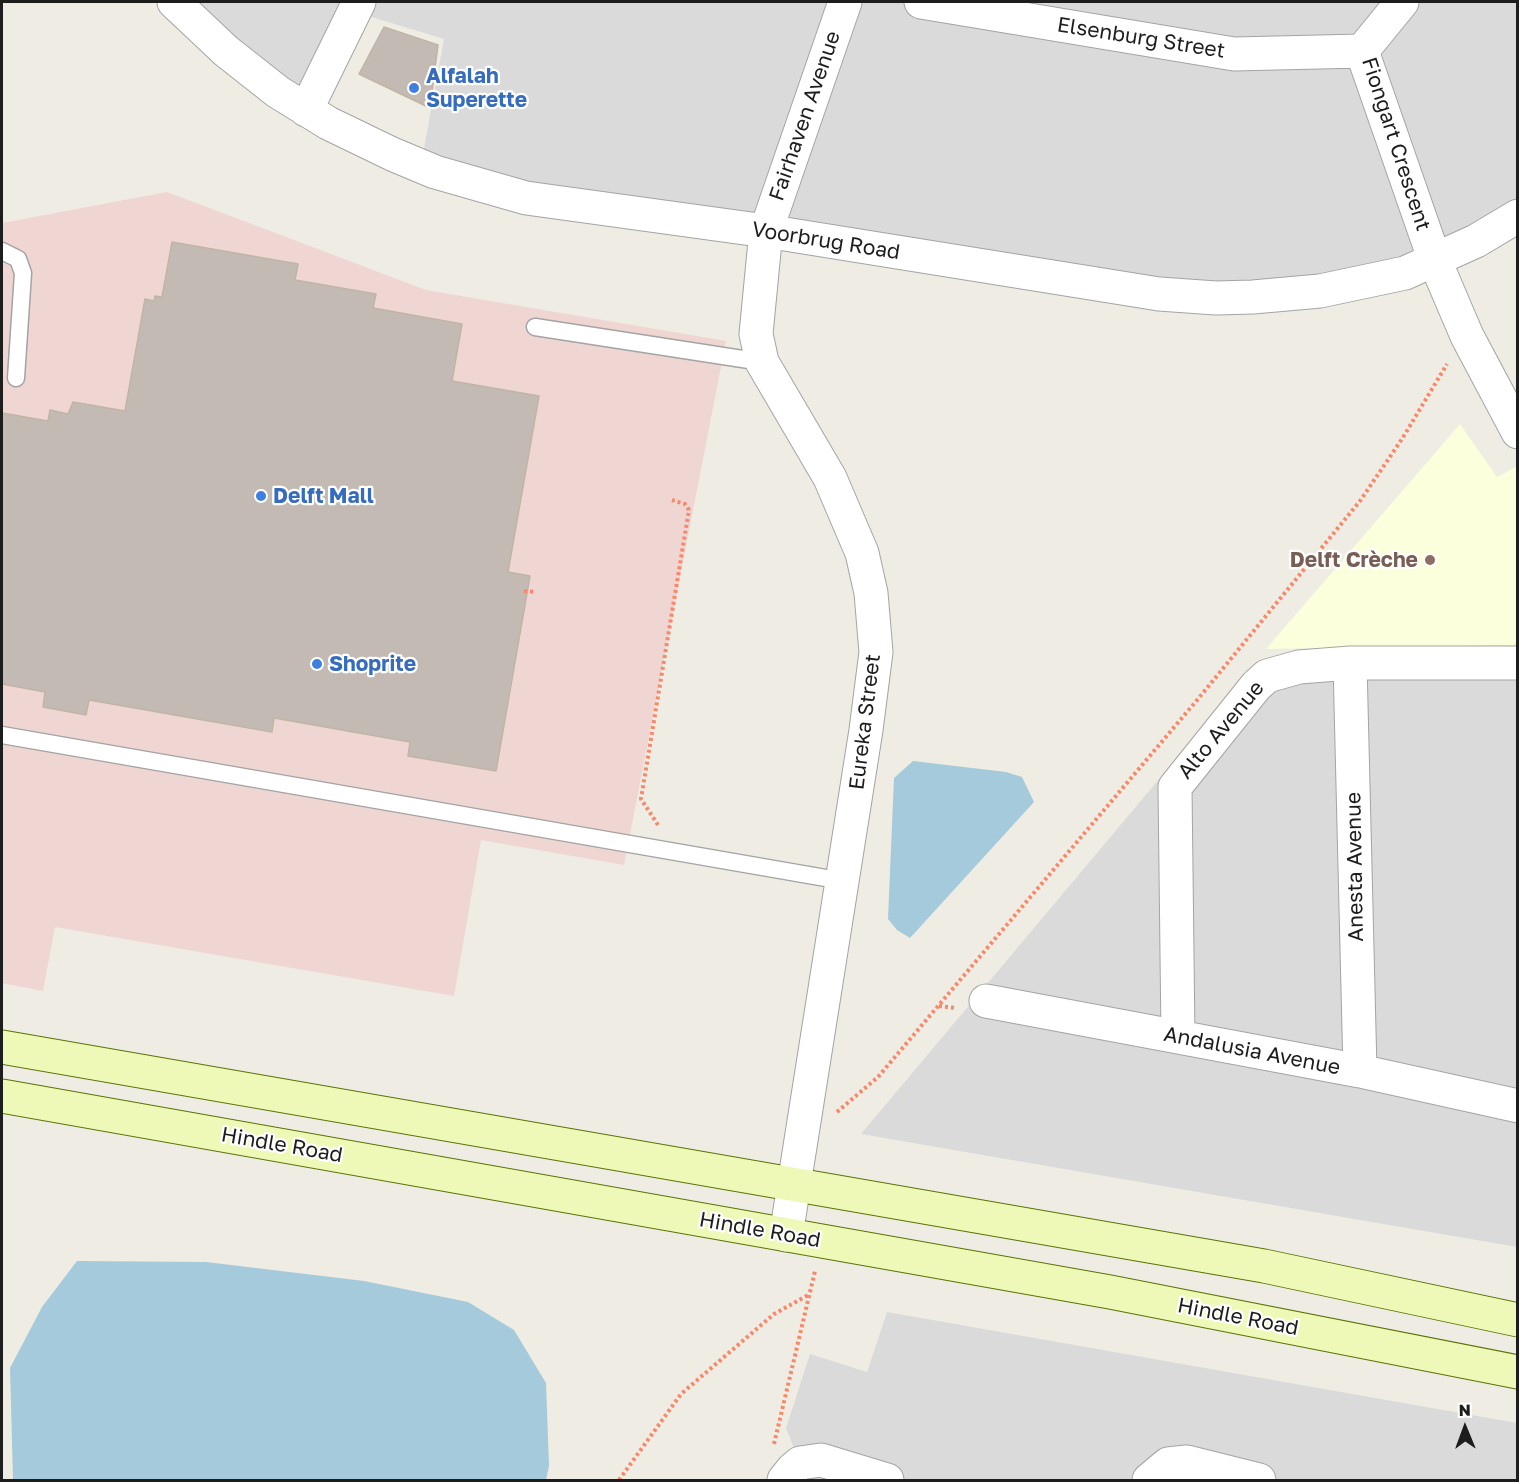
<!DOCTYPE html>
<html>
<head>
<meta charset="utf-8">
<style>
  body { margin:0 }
  #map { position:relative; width:1519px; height:1482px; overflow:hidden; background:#efece3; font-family:"Golos Text",sans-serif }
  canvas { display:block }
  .frame { position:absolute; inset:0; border:3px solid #1d1d1d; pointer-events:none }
  .north { position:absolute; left:1435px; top:1398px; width:60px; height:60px; -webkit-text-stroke:4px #fff; paint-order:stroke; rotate:359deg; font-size:16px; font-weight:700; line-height:24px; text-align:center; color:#1d1d1d }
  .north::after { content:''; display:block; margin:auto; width:21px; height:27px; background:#1d1d1d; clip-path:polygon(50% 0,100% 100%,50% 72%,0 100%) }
</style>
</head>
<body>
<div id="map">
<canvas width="1519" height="1482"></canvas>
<div class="frame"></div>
<div class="north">N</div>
</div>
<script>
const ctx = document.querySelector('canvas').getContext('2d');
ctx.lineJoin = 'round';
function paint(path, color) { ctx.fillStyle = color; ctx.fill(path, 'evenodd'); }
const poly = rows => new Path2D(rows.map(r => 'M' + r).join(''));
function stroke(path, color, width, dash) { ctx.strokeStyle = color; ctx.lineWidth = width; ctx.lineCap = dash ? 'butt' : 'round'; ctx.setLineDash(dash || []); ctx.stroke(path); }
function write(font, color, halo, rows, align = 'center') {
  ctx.font = font + ' "Golos Text",sans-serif'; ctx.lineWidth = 4.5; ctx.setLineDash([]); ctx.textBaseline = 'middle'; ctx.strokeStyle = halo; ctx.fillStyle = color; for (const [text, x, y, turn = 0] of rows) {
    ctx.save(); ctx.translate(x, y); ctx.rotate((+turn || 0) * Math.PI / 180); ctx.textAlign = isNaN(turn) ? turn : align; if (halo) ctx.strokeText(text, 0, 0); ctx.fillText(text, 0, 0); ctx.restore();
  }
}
paint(poly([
  [176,2,1517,2,1517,216,1475,241,1247,296,421,165,444,39,352,11,306,109],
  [1517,661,1517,1247,861,1134,1160,778,1175,784,1253,684],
  [887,1312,1517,1423,1517,1480,1262,1480,1187,1461,1148,1480,784,1480,800,1463,786,1428,810,1354,867,1372]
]), '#dbdada');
paint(poly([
  [167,192,426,290,726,341,624,865,481,840,454,996,55,927,43,991,2,983,2,223]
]), '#efd6d2');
paint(poly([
  [1460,424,1497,477,1518,466,1517,642,1514,645,1266,649]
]), '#fbffdc');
paint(poly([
  [913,761,1006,772,1022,777,1034,802,910,938,897,930,888,919,894,778],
  [77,1261,206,1262,364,1281,468,1302,514,1330,546,1383,549,1466,546,1480,13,1480,10,1368,42,1307]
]), '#a4cadc');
const building = poly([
  [384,27,438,45,430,108,359,74,384,27],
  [172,242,298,264,295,280,376,294,373,308,462,324,452,381,539,396,508,572,530,576,496,771,408,756,410,742,274,718,272,732,89,700,86,715,43,707,45,692,2,684,2,413,48,421,50,410,68,414,73,402,125,411,145,299,154,301,155,296,162,297,172,242]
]);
paint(building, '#c3bbb3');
stroke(building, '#c0b4a6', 1.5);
const lane = poly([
  [2,251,18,259,23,273,16,378],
  [535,327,762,362],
  [2,735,843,881]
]);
const street = poly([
  [174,2,226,51,278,92,328,123,392,154,435,172,526,198,766,231,1159,294,1216,298,1253,297,1320,291,1405,273,1476,241,1518,216],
  [921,2,1234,54,1362,51],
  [1362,51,1435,261,1467,336,1518,432],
  [1362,51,1402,2],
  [306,110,359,2],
  [1350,663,1360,1071],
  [986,1001,1360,1071,1518,1106],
  [1178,1037,1175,787,1256,686,1267,676,1299,667,1350,663,1518,663],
  [786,1235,866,730,876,652,871,593,862,553,830,478,762,362,756,334,766,231,845,2],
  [784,1480,792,1470,800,1463,821,1460,887,1480],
  [1149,1480,1168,1464,1187,1462,1259,1480]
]);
const secondary = poly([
  [2,1047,1264,1266,1518,1320],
  [2,1096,1110,1292,1518,1372]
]);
stroke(lane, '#a4a4a4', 19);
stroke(street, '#a4a4a4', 35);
stroke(secondary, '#5d7305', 35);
stroke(poly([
  [524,591,536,592],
  [658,825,641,799,689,510,685,504,672,500],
  [939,1006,956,1008],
  [837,1112,878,1077,1198,699,1360,501,1402,439,1447,364],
  [774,1444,815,1271],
  [619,1480,681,1394,774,1314,810,1294]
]), '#f9876a', 4, [3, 3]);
stroke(lane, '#fff', 16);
stroke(street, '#fff', 33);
stroke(secondary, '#eff9b7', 33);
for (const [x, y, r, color] of [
  [414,88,6,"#3f7fe0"],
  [261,496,6,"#3f7fe0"],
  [1430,560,6,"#8d6e63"],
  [317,664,6,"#3f7fe0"]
]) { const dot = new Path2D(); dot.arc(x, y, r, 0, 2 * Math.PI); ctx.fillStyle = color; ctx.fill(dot); stroke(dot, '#fff', 2); }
write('21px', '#1d1d1d', '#fff', [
  ["Elsenburg Street",1141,38,9],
  ["Fairhaven Avenue",805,116,-71],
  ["Fiongart Crescent",1396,144,72],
  ["Voorbrug Road",826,241,9],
  ["Eureka Street",865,722,-83],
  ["Alto Avenue",1221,730,-50],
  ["Anesta Avenue",1355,867,-91],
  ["Andalusia Avenue",1252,1051,11],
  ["Hindle Road",282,1145,10],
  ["Hindle Road",760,1230,10],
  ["Hindle Road",1238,1317,11]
]);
write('bold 21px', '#366cbe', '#fff', [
  ["Alfalah",426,76],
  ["Superette",426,100],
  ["Delft Mall",273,496],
  ["Shoprite",329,664]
], 'left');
write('bold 21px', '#785e54', '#fff', [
  ["Delft Crèche",1418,560]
], 'right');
</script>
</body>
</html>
